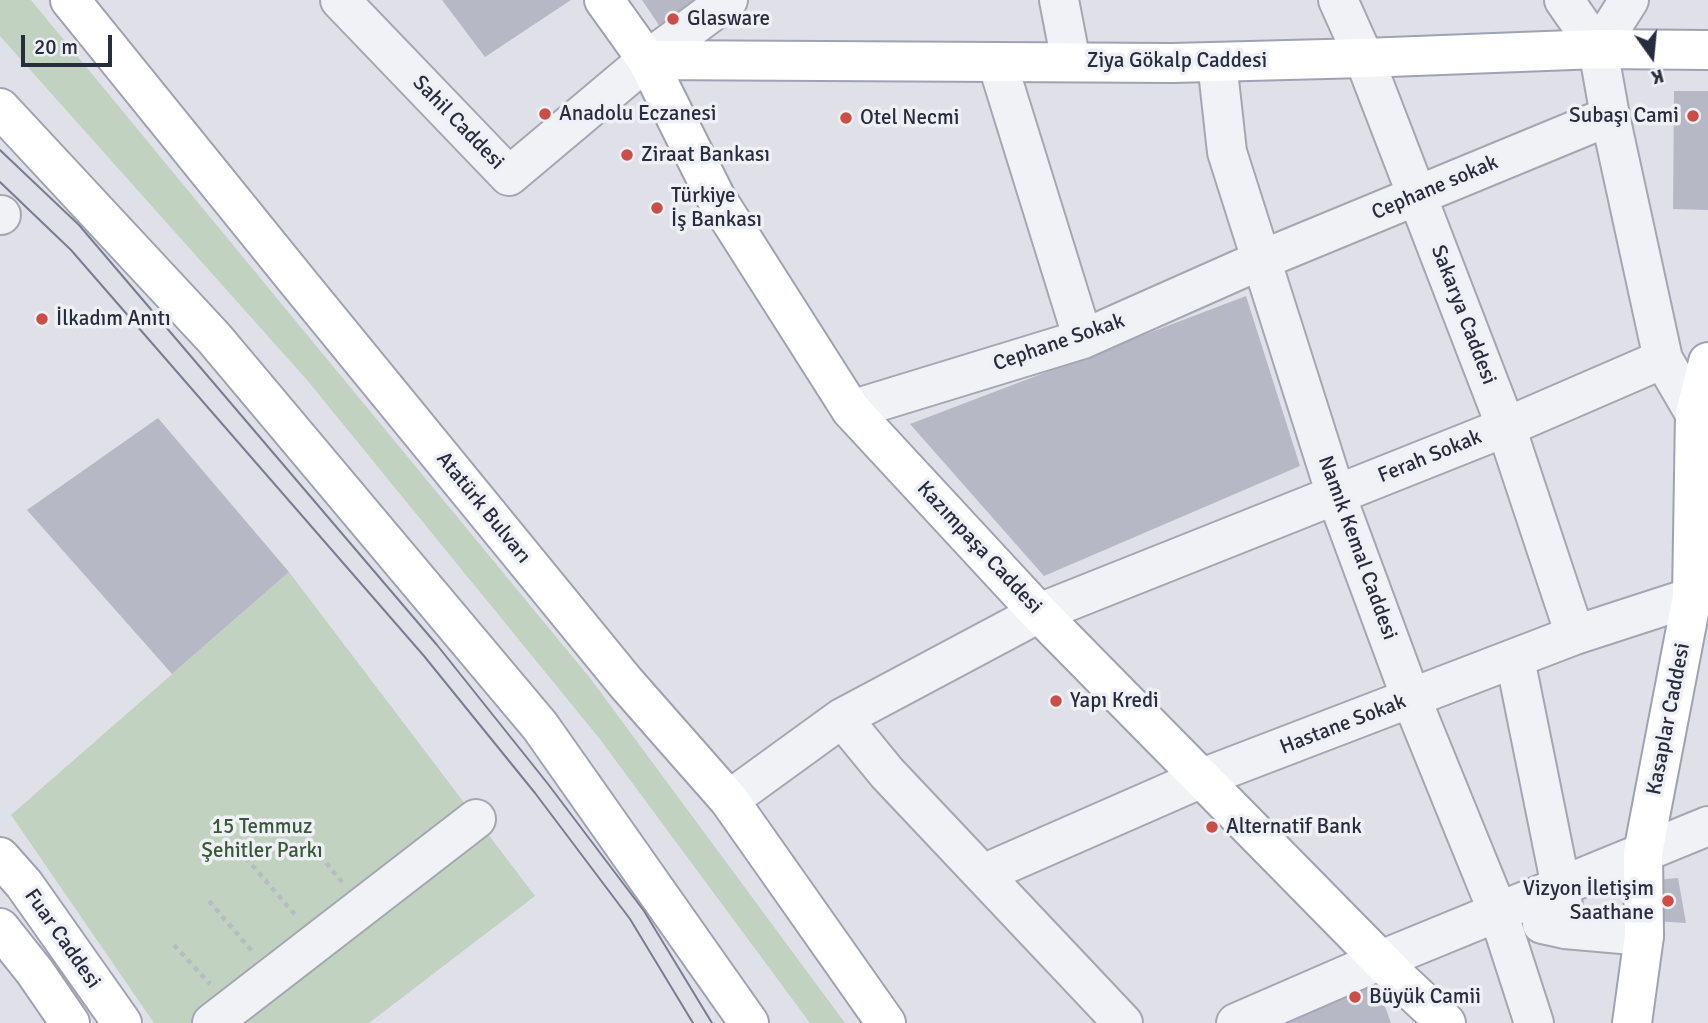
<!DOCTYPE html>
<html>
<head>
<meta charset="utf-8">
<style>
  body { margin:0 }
  #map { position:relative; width:1708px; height:1023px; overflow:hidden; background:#dfe0e8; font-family:Signika,sans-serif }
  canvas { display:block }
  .north { position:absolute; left:1617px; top:21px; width:70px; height:70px; -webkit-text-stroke:5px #eef0f5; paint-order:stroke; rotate:165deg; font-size:19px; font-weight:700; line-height:28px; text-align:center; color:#282c3f }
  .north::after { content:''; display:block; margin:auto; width:24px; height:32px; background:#282c3f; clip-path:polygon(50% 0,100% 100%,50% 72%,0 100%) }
  .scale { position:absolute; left:21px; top:35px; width:91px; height:32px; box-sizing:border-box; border:4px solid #282c3f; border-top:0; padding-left:9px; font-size:21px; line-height:24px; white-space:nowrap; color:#282c3f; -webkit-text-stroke:5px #eef0f5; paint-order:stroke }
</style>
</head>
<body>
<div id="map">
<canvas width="1708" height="1023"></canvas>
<div class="north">K</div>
<div class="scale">20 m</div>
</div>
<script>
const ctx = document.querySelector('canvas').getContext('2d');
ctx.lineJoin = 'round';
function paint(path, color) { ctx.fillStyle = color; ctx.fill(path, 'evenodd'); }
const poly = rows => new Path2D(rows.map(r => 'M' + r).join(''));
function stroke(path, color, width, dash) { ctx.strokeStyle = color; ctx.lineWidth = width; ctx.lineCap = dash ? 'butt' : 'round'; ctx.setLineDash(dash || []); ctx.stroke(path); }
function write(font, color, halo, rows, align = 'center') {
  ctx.font = font + ' Signika,sans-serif'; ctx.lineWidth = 7; ctx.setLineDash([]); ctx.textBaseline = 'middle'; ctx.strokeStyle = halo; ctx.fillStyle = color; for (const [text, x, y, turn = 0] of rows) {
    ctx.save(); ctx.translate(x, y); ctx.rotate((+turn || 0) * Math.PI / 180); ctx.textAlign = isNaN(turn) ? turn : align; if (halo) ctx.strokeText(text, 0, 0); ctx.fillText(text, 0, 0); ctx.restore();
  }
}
paint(poly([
  [0,0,31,0,590,678,845,1023,810,1023,599,738,307,380,0,36],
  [289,572,535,896,369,1023,154,1023,11,815]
]), '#c1d2c0');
paint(poly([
  [442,0,571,0,485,57],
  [642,0,717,0,667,37],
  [1674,91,1708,91,1708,210,1673,209],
  [1246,296,1300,466,1044,576,910,424],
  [158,418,289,572,172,674,27,510],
  [1678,878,1686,923,1653,921,1655,880],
  [1374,977,1391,1023,1284,1023]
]), '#b6b9c5');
const minor = poly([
  [340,0,509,176,647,60,728,0],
  [1059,0,1071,62],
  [1338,0,1364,58,1506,427,1575,635],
  [1564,0,1598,49],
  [1629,0,1598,49,1610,116,1663,359,1695,414,1701,437],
  [997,62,1083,339],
  [1217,62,1227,152,1336,495,1411,698,1498,912,1534,1023],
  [0,215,1,215],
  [851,410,1083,339,1261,260,1610,116],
  [1515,659,1561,887,1565,929],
  [842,718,1039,613,1506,427,1663,359],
  [729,800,842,718,887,773,1123,1023],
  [983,874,1202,778,1575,635,1692,597,1708,589],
  [1542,924,1565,929,1644,936],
  [212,1023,476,819],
  [1236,1023,1381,960,1708,826]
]);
const major = poly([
  [70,0,303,288,626,683,729,800,886,1023],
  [604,0,647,60,715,196,851,410,1039,613,1401,981,1446,1023],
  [647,60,1173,63,1364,58,1598,49,1708,50],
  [0,108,214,338,540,726,749,1023],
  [0,857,24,884,122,1023],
  [0,928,35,972,70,1023],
  [1632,1023,1644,936,1643,853,1692,597,1695,414,1708,362]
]);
stroke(minor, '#a4a6b2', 42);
stroke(major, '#9ea2b3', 42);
stroke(poly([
  [307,840,342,882],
  [239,850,297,917],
  [209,901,252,951],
  [174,945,210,984]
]), '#b9bbc3', 4.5, [5, 5]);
stroke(minor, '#f1f2f6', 38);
stroke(major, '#fff', 38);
stroke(poly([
  [0,150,79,225,437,645,548,784,644,911,712,1023],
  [0,182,71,250,424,656,535,793,630,919,693,1023]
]), '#797d91', 2);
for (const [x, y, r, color] of [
  [673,19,7,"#cb4e46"],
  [545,114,7,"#cb4e46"],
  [1693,116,7,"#cb4e46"],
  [846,118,7,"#cb4e46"],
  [627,155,7,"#cb4e46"],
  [657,208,7,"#cb4e46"],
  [42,319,7,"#cb4e46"],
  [1056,701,7,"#cb4e46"],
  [1212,827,7,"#cb4e46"],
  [1668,901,7,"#cb4e46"],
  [1355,997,7,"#cb4e46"]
]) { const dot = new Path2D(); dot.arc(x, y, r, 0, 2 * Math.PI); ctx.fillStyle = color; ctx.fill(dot); stroke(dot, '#eef0f5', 2.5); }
write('21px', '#282c3f', '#eef0f5', [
  ["Glasware",687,19],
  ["Anadolu Eczanesi",559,114],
  ["Subaşı Cami",1679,116,"right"],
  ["Otel Necmi",860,118],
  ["Ziraat Bankası",641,155],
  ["Türkiye",671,196],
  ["İş Bankası",671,220],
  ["İlkadım Anıtı",56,319],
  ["Yapı Kredi",1070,701],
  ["Alternatif Bank",1226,827],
  ["Vizyon İletişim",1654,889,"right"],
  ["Saathane",1654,913,"right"],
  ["Büyük Camii",1369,997]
], 'left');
write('21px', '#282c3f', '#eef0f5', [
  ["Ziya Gökalp Caddesi",1177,61],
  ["Sahil Caddesi",458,123,46],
  ["Cephane sokak",1435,188,-23],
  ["Sakarya Caddesi",1463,315,69],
  ["Cephane Sokak",1059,343,-19],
  ["Ferah Sokak",1430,457,-22],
  ["Atatürk Bulvarı",483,508,51],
  ["Kazımpaşa Caddesi",979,548,47],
  ["Namık Kemal Caddesi",1357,548,70],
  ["Kasaplar Caddesi",1669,719,-79],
  ["Hastane Sokak",1343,725,-21],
  ["Fuar Caddesi",62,939,55]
]);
write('21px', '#365a37', '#eef0f5', [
  ["15 Temmuz",262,827],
  ["Şehitler Parkı",262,851]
]);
</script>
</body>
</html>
